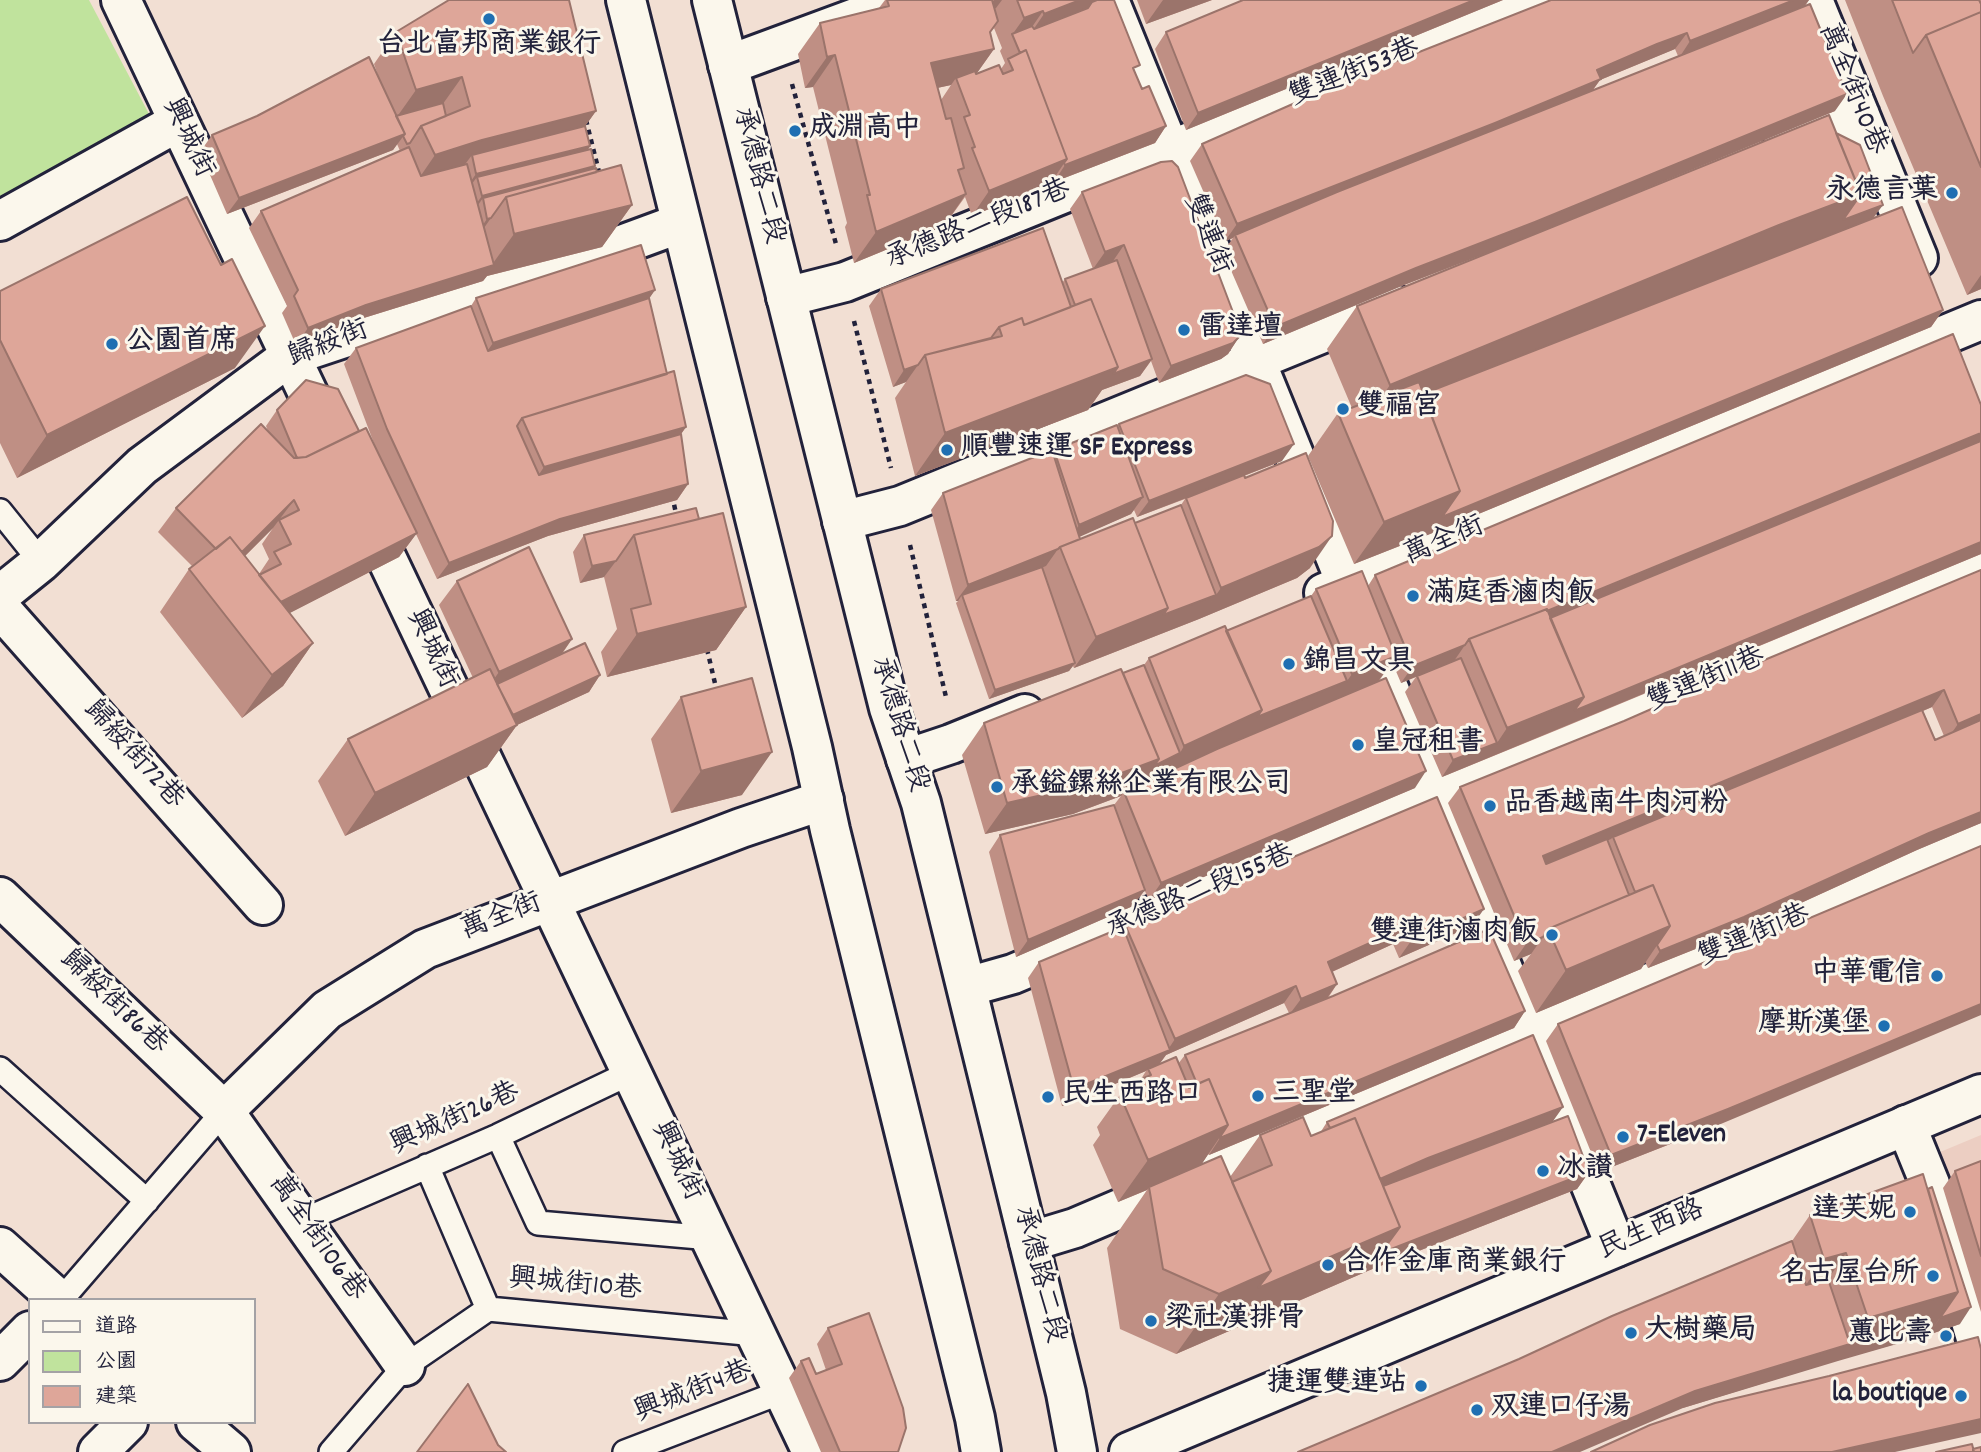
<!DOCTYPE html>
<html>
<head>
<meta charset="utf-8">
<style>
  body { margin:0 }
  #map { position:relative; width:1981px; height:1452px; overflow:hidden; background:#f2dfd3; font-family:Dekko,"LXGW WenKai TC",sans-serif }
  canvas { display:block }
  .legend { position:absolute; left:28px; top:1298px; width:228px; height:126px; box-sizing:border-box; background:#fbf7ec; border:2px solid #a4a2a5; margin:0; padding:9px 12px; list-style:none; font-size:21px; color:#22223b }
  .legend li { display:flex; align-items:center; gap:14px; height:35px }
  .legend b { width:35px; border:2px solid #a4a2a5 }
</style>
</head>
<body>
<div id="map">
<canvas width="1981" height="1452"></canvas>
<ul class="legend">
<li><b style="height:9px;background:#fbf7ec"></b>道路</li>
<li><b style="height:19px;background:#c0e39d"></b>公園</li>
<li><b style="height:19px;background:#dea699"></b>建築</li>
</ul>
</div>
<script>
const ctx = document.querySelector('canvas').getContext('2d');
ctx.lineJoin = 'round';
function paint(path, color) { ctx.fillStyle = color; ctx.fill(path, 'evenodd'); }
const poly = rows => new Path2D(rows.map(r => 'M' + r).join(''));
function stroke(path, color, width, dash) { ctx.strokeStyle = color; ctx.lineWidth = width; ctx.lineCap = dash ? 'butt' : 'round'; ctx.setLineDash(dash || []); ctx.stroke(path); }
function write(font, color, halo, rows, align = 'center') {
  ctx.font = font + ' Dekko,"LXGW WenKai TC",sans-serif'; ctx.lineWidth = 6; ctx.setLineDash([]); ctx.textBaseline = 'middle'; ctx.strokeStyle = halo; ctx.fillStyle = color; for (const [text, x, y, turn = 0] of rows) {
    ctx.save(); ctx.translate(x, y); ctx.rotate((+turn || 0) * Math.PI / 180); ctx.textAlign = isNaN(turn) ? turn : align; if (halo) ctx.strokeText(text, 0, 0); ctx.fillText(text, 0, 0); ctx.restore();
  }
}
paint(poly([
  [1981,1135,1981,1312,1933,1155]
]), '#eccec2');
paint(poly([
  [0,0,89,0,149,114,0,198]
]), '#c0e39d');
const service = poly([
  [0,511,41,562],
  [0,1069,147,1201],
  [498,1136,538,1223,711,1238],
  [427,1166,488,1309],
  [302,1221,498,1136,632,1072],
  [61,1300,224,1111],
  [331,1452,405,1366,488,1309,756,1334],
  [625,1452,784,1391]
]);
const minor = poly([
  [121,0,326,431],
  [1109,0,1616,1247],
  [1813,0,1918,258],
  [728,65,904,0],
  [1783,146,1860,115],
  [0,221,178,122],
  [786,297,845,282,1540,0],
  [367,517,812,1452],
  [842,521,900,506,1394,304],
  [1324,593,1981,320],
  [0,595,41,562,142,466,290,356,605,251,681,223],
  [0,608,263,905],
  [906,759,951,744,1025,714],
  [0,897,224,1111,405,1366],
  [967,987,1013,974,1981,567],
  [224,1111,327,1010,425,949,741,828,824,800],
  [1906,1125,1930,1184,1981,1355],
  [1029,1242,1075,1228,1981,842],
  [0,1247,59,1300],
  [0,1361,30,1331],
  [196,1422,231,1452],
  [98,1452,128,1422]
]);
const tertiary = poly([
  [1129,1452,1981,1094]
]);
const secondary = poly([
  [626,0,812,747,830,830,975,1418,981,1452],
  [712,0,889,708,921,803,1066,1393,1077,1452]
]);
stroke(service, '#22223b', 28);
stroke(minor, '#22223b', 44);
stroke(tertiary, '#22223b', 44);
stroke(secondary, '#22223b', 44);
stroke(poly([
  [792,84,836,244],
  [586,120,600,176],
  [854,321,891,468],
  [672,495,677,518],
  [910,545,946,697],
  [707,649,717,692]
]), '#22223b', 4.5, [5, 5]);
stroke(service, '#fbf7ec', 23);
stroke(minor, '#fbf7ec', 38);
stroke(tertiary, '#fbf7ec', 38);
stroke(secondary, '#fbf7ec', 38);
paint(poly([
  [885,0,1114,0,1135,72,1142,89,1166,126,1155,143,1054,182,1053,180,1050,184,972,216,965,197,944,226,854,263,845,227,847,223,813,87,805,88,798,54,820,23,879,8],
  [994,28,1002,48,1000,51,1005,63,1001,69,977,73,994,49,990,33],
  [951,85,941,100,937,88],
  [1137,0,1212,0,1146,24],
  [1503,0,1186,130,1155,49,1166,32],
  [1551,0,1809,0,1805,6,1835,111,1527,237,1873,218,1943,310,1931,327,1430,534,1354,564,1308,456,1338,413,1352,408,1327,349,1357,306,1523,239,1404,285,1263,344,1223,252,1233,238,1225,241,1190,161,1202,144],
  [1675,49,1678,56,1593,90,1600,80],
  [1845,0,1981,0,1981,289,1967,295,1883,96],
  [396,32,596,111,585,126,590,146,588,150,593,169,597,172,632,205,602,247,487,276,483,281,354,321,296,345,282,313,287,306,249,228,261,211,400,151,397,144,393,150,227,214,200,152,212,135,380,81,374,64],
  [1082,192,1239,337,1228,354,1221,359,1159,383,1151,361,1140,376,1102,390,1088,410,915,476,895,398,906,382,893,387,869,306,881,289,1062,283,1065,279,1113,262,1093,269,1070,209],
  [221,265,235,368,17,478,0,443,0,291],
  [655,290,649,298,667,374,686,427,681,434,688,484,677,500,548,536,437,579,416,534,399,557,289,613,313,643,283,686,242,718,160,612,189,569,193,567,158,532,176,508,268,431,266,426,277,410,359,431,375,446,344,364,356,348,471,306,476,298],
  [273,528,262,544,269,559,259,574,245,556],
  [1981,405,1981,554,1562,728,1442,777,1405,692,1416,677,1401,683,1392,662,1379,681,1415,788,1149,900,1144,889,1133,906,1016,957,989,852,1000,835,1114,805,1121,796,1073,814,985,834,962,755,984,723,1123,673,1144,665,1149,658,1226,631,1311,596,1316,589,1368,586,1375,575],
  [1119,424,1282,461,1244,476,1310,568,1297,578,1199,619,1074,668,1073,666,1069,671,989,699,956,603,958,601,956,601,931,510,943,493,1052,452,1054,450,1117,426],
  [1185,499,1181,505,1135,523,1080,539,1080,536,1131,514,1134,510,1137,517],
  [699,519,746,607,716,650,607,677,601,652,617,629,604,577,580,583,573,552,584,535],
  [1981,570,1981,823,1917,850,1733,934,1648,968,1645,962,1641,969,1536,1013,1518,971,1531,954,1514,961,1448,803,1460,787,1624,721],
  [1932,707,1944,736,1935,740,1923,711],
  [457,581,572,639,562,654,600,675,589,692,517,725,487,767,345,836,318,781,348,739,473,678,439,605],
  [681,697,742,795,671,813,651,739],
  [1472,926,1399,958,1393,944,1332,972,1337,984,1328,998,1525,1011,1514,1028,1209,1155,1208,1154,1201,1165,1230,1177,1260,1135,1311,1136,1320,1133,1327,1122,1552,1122,1589,1172,1577,1189,1370,1270,1176,1354,1120,1329,1107,1248,1147,1190,1118,1202,1093,1145,1100,1135,1097,1127,1127,1085,1141,1079,1146,1071,1062,1106,1028,978,1039,962,1124,930,1126,927],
  [1284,1003,1289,1013,1185,1055,1178,1064,1160,1063,1166,1055],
  [1558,1024,1716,1126,1599,1172,1546,1041],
  [1981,1161,1981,1312,1943,1188,1955,1171],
  [1810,1215,1960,1324,1928,1335,1838,1360,1683,1408,1519,1359,1792,1241],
  [828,1328,898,1452,821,1452,789,1378,801,1361,816,1374,826,1370,817,1344]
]), '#bf8f84');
paint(poly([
  [994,0,1002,0,996,8,985,13],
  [1080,0,1108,0,1022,46,1044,14],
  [1163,0,1212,0,1146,24],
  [1474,0,1503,0,1186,130,1198,113],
  [1794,0,1809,0,1802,9,1679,58,1690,41],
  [1043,11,1021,43,1012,35,1024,18],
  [1687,33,1675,49,1600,80,1589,95,1235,235,1233,238,1225,241,1237,224,1657,44],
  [994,49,972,80,956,78,951,85,909,94,931,63],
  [835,55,813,87,805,88,827,57],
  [462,77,440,108,394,121,416,90],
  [1847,94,1835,111,1523,239,1404,285,1263,344,1275,327,1416,268],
  [596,111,574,142,472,155,460,171,413,187,435,155,482,140],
  [1166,126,1155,143,1054,182,1065,165],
  [405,134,393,150,227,214,239,198],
  [590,146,579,163,477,177,468,189,464,191,476,174],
  [1067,159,1050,184,972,216,989,191],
  [595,166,583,183,483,198,473,212,470,212,482,196],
  [966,194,944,226,854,263,876,232],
  [1861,194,1883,205,1871,221,1360,428,1390,385,1779,225],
  [632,205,602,247,487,276,483,281,354,321,296,345,308,328,366,305,491,266,514,234],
  [491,218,479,235,475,236,487,219],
  [1124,245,1113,261,1093,269,1105,252],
  [1981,275,1981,289,1967,295],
  [655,290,638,315,476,367,493,343],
  [1943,310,1931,327,1430,534,1354,564,1384,522,1460,491],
  [265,326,235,368,17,478,47,435],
  [1239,337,1228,354,1221,359,1159,383,1171,366],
  [1152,359,1140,376,1102,390,1088,410,915,476,945,433,1118,367],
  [918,365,906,382,893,387,904,370],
  [686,427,669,451,527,492,544,467],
  [1981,433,1981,442,1538,627,1471,643],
  [1294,444,1282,461,1137,517,1149,501],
  [688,484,677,500,548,536,437,579,449,563,560,519],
  [1143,497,1131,514,1068,542,1079,525],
  [294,500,273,528,213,588,230,563],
  [417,533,399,557,253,632,270,608],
  [1332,536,1310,568,1297,578,1199,619,1221,588],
  [1981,542,1981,554,1442,777,1453,760,1497,743,1507,728],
  [1058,549,1046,566,963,599,962,595,958,601,956,601,968,585],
  [616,561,604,577,580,583,592,566],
  [1216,595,1199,619,1074,668,1096,637,1168,608],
  [746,607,716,650,607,677,637,634],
  [572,639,555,663,482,696,499,672],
  [313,643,283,686,242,718,272,675],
  [1465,645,1454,661,1401,683,1413,666],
  [1396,656,1374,687,1124,792,1121,796,1073,814,985,834,1007,803,1180,753,1184,746,1262,710,1347,681,1352,674],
  [1075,663,1069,671,989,699,995,690],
  [600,675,589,692,517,725,487,767,345,836,375,793,512,716],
  [1944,690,1932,707,1614,839,1613,837,1611,839,1531,873,1543,856],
  [1981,714,1981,726,1946,741,1958,724],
  [772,752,742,795,671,813,701,771],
  [1426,771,1415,788,1149,900,1161,883],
  [1981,812,1981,823,1917,850,1733,934,1648,968,1660,951,1929,833],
  [1145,890,1133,906,1016,957,1028,940],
  [1484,909,1472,926,1399,958,1411,941],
  [1670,926,1641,969,1536,1013,1566,970],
  [1405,927,1393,944,1316,979,1328,962],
  [1543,937,1531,954,1514,961,1526,944],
  [1337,984,1325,1001,1289,1015,1301,999],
  [1296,986,1284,1003,1166,1055,1158,1066,1148,1069,1146,1071,1062,1106,1074,1089,1167,1051,1175,1039],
  [1981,1004,1981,1015,1716,1126,1599,1172,1611,1155],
  [1525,1011,1514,1028,1209,1155,1220,1138],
  [1563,1107,1551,1124,1359,1199,1355,1189,1428,1158],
  [1228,1125,1199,1168,1149,1187,1147,1190,1118,1202,1148,1160],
  [1589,1172,1577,1189,1370,1270,1176,1354,1219,1294,1271,1271,1400,1227],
  [1846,1253,1817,1295,1794,1302,1824,1259],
  [1958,1292,1928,1335,1838,1361,1683,1408,1580,1452,1552,1452,1695,1391,1850,1344,1868,1318],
  [1971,1307,1960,1324,1928,1335,1940,1318],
  [1981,1419,1981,1433,1895,1452,1832,1452]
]), '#9b746b');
const building = poly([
  [449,0,569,0,596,111,482,140,435,155,421,126,470,106,462,77,416,90,396,32,449,0],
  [887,0,992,0,998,21,990,32,994,49,931,63,946,119,951,118,964,168,958,170,966,194,876,232,867,195,870,195,835,55,827,57,820,23,889,6,887,0],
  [1017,0,1080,0,1044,14,1043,11,1024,18,1017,0],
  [1097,0,1114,0,1140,65,1133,68,1142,89,1149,86,1166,126,1065,165,1064,163,1067,159,1026,50,1020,53,1012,34,1032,26,1034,29,1088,8,1092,2,1097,0],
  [1243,0,1474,0,1198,113,1166,32,1243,0],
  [1551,0,1794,0,1690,41,1687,33,1657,44,1597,70,1601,79,1495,123,1237,224,1202,144,1338,84,1551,0],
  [1892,0,1979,0,1981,4,1981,12,1926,35,1913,53,1892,0],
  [1810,4,1847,94,1535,222,1416,268,1275,327,1235,235,1337,192,1810,4],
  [1981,12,1981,167,1926,35,1981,12],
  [1026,50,1067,159,989,191,972,148,975,147,964,117,970,115,956,78,975,71,976,74,999,65,1003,74,1013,70,1008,59,1026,50],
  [369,57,405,134,239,198,212,135,257,116,369,57],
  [443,103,446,116,421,126,410,143,407,144,403,136,405,134,396,116,443,103],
  [1829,115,1861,194,1779,225,1390,385,1357,306,1829,115],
  [585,126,590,146,476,174,472,155,585,126],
  [1836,133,1860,145,1883,205,1843,220,1861,194,1836,133],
  [409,147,421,176,467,164,494,265,366,305,308,328,294,296,298,290,261,211,409,147],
  [591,149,595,166,482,196,477,177,591,149],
  [1172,161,1178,167,1239,328,1239,337,1233,343,1171,366,1124,245,1105,252,1082,192,1161,162,1172,161],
  [621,165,632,205,514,234,506,197,621,165],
  [596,168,597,172,506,197,491,218,487,219,483,198,596,168],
  [187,197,221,265,232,259,265,326,47,435,0,340,0,291,187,197],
  [1902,207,1943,310,1442,517,1460,491,1423,394,1902,207],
  [1043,228,1071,307,1024,325,1022,318,999,327,991,338,925,355,918,365,904,370,881,289,1043,228],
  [641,245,655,290,493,343,476,298,641,245],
  [1117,260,1152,359,1113,374,1118,367,1091,299,1075,305,1065,279,1117,260],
  [649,298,667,374,522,418,517,426,539,475,681,434,688,484,560,519,449,563,387,429,356,348,471,306,488,351,649,298],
  [1091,299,1118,367,945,433,925,355,1002,336,999,327,1022,318,1024,325,1091,299],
  [1953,334,1981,405,1981,433,1547,611,1547,609,1469,639,1465,645,1413,666,1375,575,1953,334],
  [674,371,686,427,544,467,522,418,674,371],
  [1246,375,1270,384,1294,444,1149,501,1119,424,1246,375],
  [306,380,338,389,359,431,306,457,297,458,277,410,306,380],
  [1419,382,1460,491,1384,522,1338,413,1419,382],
  [261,424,294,458,306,457,366,428,417,533,281,602,259,575,281,564,274,552,291,544,279,520,299,510,294,500,242,552,230,537,216,549,176,508,261,424],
  [1117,425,1143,497,1079,525,1054,450,1117,425],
  [1981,441,1981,542,1574,711,1584,697,1550,618,1981,441],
  [1052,450,1080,539,1060,547,1058,549,968,585,943,493,1052,450],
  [1306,453,1333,521,1332,536,1319,547,1221,588,1186,498,1244,475,1245,478,1306,453],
  [1181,505,1216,595,1163,615,1168,608,1135,523,1181,505],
  [696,508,699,519,634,535,616,561,592,566,584,535,696,508],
  [723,513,746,607,637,634,631,609,651,604,634,535,723,513],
  [1133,518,1168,608,1096,637,1060,547,1133,518],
  [230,537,313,643,272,675,189,569,230,537],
  [529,547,572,639,499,672,457,581,529,547],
  [1042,567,1075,663,995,690,962,595,1042,567],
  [1981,570,1981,714,1958,724,1944,690,1543,856,1546,864,1607,839,1629,895,1548,929,1543,937,1526,944,1460,787,1624,721,1738,671,1981,570],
  [1362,571,1396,656,1352,674,1316,589,1362,571],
  [1311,596,1347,681,1257,717,1262,710,1226,631,1311,596],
  [1547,609,1584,697,1507,728,1469,639,1547,609],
  [1225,626,1262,710,1184,746,1149,658,1225,626],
  [585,643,600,675,513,715,497,684,585,643],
  [1461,658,1497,743,1453,760,1417,676,1461,658],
  [1144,665,1180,753,1154,766,1159,759,1123,673,1144,665],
  [490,669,517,725,375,793,348,739,490,669],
  [1121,669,1159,759,1095,783,1007,803,984,723,1121,669],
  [752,678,772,752,701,771,681,697,752,678],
  [1386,678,1426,771,1161,883,1124,792,1217,749,1386,678],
  [1922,710,1935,740,1981,720,1981,812,1929,833,1744,917,1660,951,1657,945,1670,926,1653,885,1635,892,1613,837,1922,710],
  [1437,797,1484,909,1411,941,1405,927,1328,962,1337,984,1301,999,1296,986,1175,1039,1126,927,1437,797],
  [1114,805,1145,890,1028,940,1000,835,1114,805],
  [1981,846,1981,1004,1728,1109,1611,1155,1558,1024,1981,846],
  [1653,885,1670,926,1566,970,1548,929,1653,885],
  [1123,927,1170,1050,1074,1089,1039,962,1123,927],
  [1489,929,1525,1011,1220,1138,1220,1137,1228,1125,1209,1079,1197,1084,1185,1055,1333,996,1489,929],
  [1533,1035,1563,1107,1428,1158,1380,1179,1355,1118,1330,1128,1327,1122,1533,1035],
  [1176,1057,1189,1088,1209,1079,1228,1125,1148,1160,1123,1102,1133,1098,1127,1085,1151,1075,1148,1069,1176,1057],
  [1568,1116,1589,1172,1381,1253,1400,1227,1383,1186,1568,1116],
  [1303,1117,1311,1136,1355,1118,1400,1227,1258,1288,1271,1271,1232,1182,1272,1165,1260,1135,1303,1117],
  [1221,1156,1271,1271,1219,1294,1163,1269,1149,1187,1221,1156],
  [1981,1161,1981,1256,1955,1171,1981,1161],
  [1923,1174,1958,1292,1868,1318,1846,1253,1824,1259,1810,1215,1923,1174],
  [1932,1187,1971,1307,1940,1318,1958,1292,1928,1189,1932,1187],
  [1792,1241,1806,1285,1828,1279,1850,1344,1695,1391,1552,1452,1298,1452,1519,1359,1612,1316,1792,1241],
  [869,1313,903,1408,906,1428,898,1452,840,1452,801,1361,809,1358,816,1374,842,1364,828,1328,869,1313],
  [1978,1337,1981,1349,1981,1419,1832,1452,1591,1452,1650,1425,1715,1403,1829,1376,1978,1337],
  [468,1384,498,1445,506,1452,417,1452,468,1384],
  [1972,1444,1974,1452,1936,1452,1972,1444],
  [1981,1447,1981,1452,1973,1452,1973,1449,1981,1447]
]);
paint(building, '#dea699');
stroke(building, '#9b746b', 2);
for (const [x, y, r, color] of [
  [489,19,7,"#1f6fb2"],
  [795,131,7,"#1f6fb2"],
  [1952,193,7,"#1f6fb2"],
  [1184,330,7,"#1f6fb2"],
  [112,344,7,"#1f6fb2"],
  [1343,409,7,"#1f6fb2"],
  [947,450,7,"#1f6fb2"],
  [1413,596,7,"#1f6fb2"],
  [1289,664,7,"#1f6fb2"],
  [1358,745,7,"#1f6fb2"],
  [997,787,7,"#1f6fb2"],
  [1490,806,7,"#1f6fb2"],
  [1552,935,7,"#1f6fb2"],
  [1937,976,7,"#1f6fb2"],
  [1884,1026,7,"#1f6fb2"],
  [1258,1096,7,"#1f6fb2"],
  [1048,1097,7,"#1f6fb2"],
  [1623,1137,7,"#1f6fb2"],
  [1543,1171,7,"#1f6fb2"],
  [1910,1212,7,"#1f6fb2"],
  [1328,1265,7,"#1f6fb2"],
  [1933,1276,7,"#1f6fb2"],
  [1151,1321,7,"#1f6fb2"],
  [1631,1333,7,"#1f6fb2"],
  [1946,1336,7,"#1f6fb2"],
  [1421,1386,7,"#1f6fb2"],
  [1961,1396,7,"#1f6fb2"],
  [1477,1410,7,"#1f6fb2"]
]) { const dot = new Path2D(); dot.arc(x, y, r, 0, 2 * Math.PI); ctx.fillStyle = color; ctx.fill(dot); stroke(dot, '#fbf7ec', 2.5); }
write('bold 28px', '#22223b', '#fbf7ec', [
  ["台北富邦商業銀行",489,47,"center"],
  ["成淵高中",809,131],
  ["永德言葉",1938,193,"right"],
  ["雷達壇",1198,330],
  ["公園首席",126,344],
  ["雙福宮",1357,409],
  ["順豐速運 SF Express",961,450],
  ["滿庭香滷肉飯",1427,596],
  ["錦昌文具",1303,664],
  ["皇冠租書",1372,745],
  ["承鎰鏍絲企業有限公司",1011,787],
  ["品香越南牛肉河粉",1504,806],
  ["雙連街滷肉飯",1538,935,"right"],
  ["中華電信",1923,976,"right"],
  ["摩斯漢堡",1870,1026,"right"],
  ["三聖堂",1272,1096],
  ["民生西路口",1062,1097],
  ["7-Eleven",1637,1137],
  ["冰讃",1557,1171],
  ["達芙妮",1896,1212,"right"],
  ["合作金庫商業銀行",1342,1265],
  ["名古屋台所",1919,1276,"right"],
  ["梁社漢排骨",1165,1321],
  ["大樹藥局",1645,1333],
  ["蕙比壽",1932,1336,"right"],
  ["捷運雙連站",1407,1386,"right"],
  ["la boutique",1947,1396,"right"],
  ["双連口仔湯",1491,1410]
], 'left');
write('28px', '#22223b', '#fbf7ec', [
  ["雙連街53巷",1355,75,-22],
  ["萬全街40巷",1850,90,68],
  ["興城街",186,139,65],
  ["承德路二段",756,176,76],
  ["承德路二段187巷",979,227,-22],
  ["雙連街",1205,235,68],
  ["歸綏街",329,346,-21],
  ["萬全街",1445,543,-23],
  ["興城街",430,650,65],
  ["雙連街11巷",1707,682,-23],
  ["承德路二段",897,725,73],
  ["歸綏街72巷",132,756,48],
  ["承德路二段155巷",1201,894,-23],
  ["萬全街",502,919,-21],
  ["雙連街1巷",1755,938,-23],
  ["歸綏街86巷",112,1004,44],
  ["興城街26巷",456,1121,-24],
  ["興城街",675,1162,65],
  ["民生西路",1652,1232,-23],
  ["萬全街106巷",315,1239,55],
  ["承德路二段",1037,1275,76],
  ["興城街10巷",575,1287,5],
  ["興城街4巷",694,1394,-21]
]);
</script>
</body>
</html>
